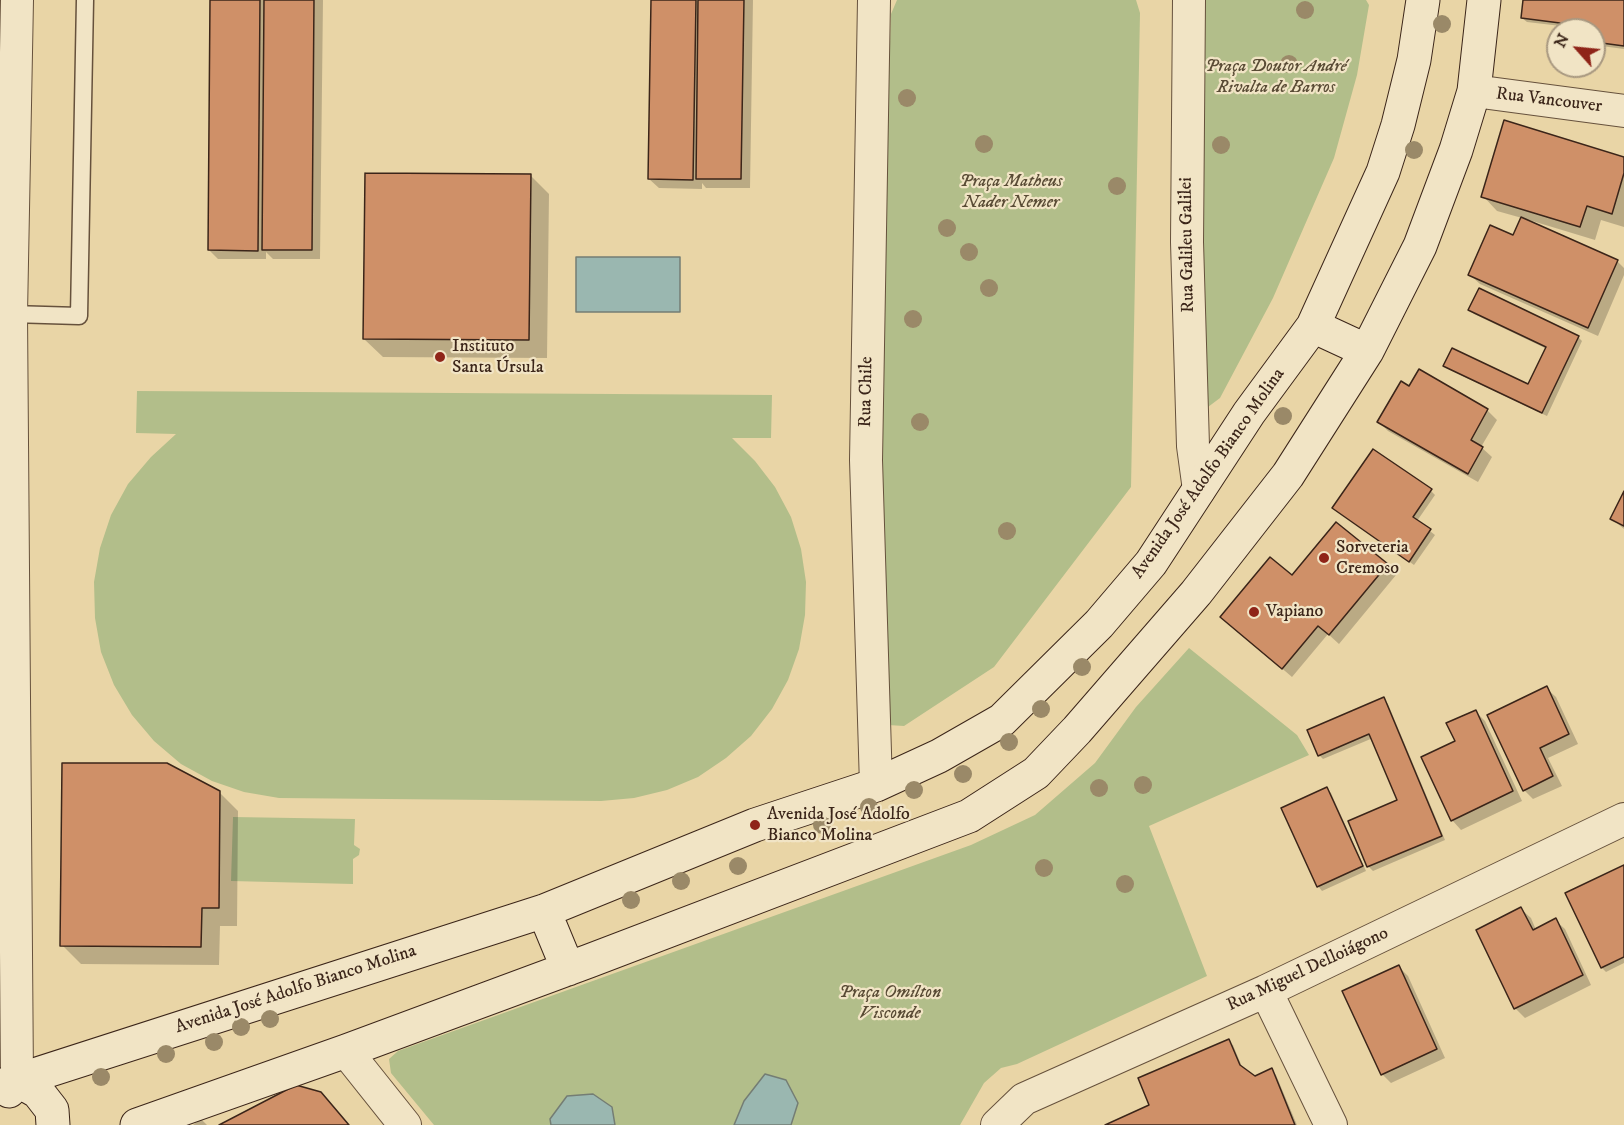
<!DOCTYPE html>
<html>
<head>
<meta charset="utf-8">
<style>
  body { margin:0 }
  #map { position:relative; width:1624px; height:1125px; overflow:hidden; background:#e9d5a6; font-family:"IM FELL DW Pica",serif }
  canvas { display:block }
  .north { position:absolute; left:1546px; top:18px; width:60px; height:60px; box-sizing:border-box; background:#f1e4c5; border:2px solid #a89880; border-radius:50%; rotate:297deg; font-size:16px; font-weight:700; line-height:24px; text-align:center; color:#3b2519 }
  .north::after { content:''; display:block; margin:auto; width:21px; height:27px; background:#8f2418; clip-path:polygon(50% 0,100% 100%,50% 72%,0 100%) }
</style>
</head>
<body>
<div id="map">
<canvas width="1624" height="1125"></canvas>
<div class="north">N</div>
</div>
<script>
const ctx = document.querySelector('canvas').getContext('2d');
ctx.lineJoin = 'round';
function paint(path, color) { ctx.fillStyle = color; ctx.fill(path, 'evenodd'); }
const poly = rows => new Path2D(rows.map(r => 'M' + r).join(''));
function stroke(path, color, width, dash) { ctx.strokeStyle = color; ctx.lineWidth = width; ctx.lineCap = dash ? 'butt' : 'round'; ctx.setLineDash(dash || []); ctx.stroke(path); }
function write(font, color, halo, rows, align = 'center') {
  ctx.font = font + ' "IM FELL DW Pica",serif'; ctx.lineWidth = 4.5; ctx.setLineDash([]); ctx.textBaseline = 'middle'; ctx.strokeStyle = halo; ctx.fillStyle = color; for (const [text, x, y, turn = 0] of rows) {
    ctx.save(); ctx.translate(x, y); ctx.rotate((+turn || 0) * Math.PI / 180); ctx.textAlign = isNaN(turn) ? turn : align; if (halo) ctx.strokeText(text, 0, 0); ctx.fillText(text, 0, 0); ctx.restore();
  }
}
paint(poly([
  [897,0,1136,0,1140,13,1131,487,994,667,904,726,888,725,880,709,885,184,891,14],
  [1205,0,1366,0,1369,5,1357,75,1334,158,1273,298,1220,398,1204,410,1197,112],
  [137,391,772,395,771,438,732,438,755,461,775,487,791,517,801,549,806,582,805,615,799,649,788,680,772,709,751,736,726,758,698,777,667,790,634,798,601,801,279,798,244,792,212,781,181,764,154,741,132,715,114,685,101,652,95,618,94,582,100,548,111,515,128,484,151,457,176,434,136,433],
  [1189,648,1297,735,1309,755,1149,826,1207,976,1017,1064,1001,1068,984,1083,960,1125,434,1125,391,1073,389,1059,398,1051,971,845,1035,815,1095,763,1136,707],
  [233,817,355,819,354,845,360,849,359,855,353,859,353,884,231,881]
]), '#b2be8a');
const water = poly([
  [576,257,680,257,680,312,576,312,576,257],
  [765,1074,786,1080,798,1103,791,1125,734,1125,744,1101,765,1074],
  [593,1094,612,1107,615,1125,551,1125,550,1119,567,1096,593,1094]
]);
paint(water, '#9ab7b0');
stroke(water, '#747d74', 1.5);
paint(poly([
  [211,0,323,0,320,259,273,259,266,252,266,259,218,259,209,250],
  [652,0,753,0,750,188,706,188,702,183,702,189,659,188,649,179],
  [1525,0,1624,0,1624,49,1594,45,1594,30,1560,30,1561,26,1527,22,1522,18],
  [1624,158,1624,227,1601,220,1595,240,1529,220,1528,222,1617,261,1624,268,1624,275,1598,336,1480,284,1470,275,1514,237,1522,218,1497,211,1483,196],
  [530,175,549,194,547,358,383,357,364,339],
  [1470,310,1578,337,1582,341,1547,416,1450,370,1445,366,1529,386,1547,349,1474,314],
  [1410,388,1487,410,1497,420,1481,447,1492,457,1478,482,1388,431,1379,422],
  [1431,491,1435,495,1417,521,1435,535,1414,565,1334,508],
  [1624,494,1624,529,1612,519],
  [1337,524,1396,575,1339,644,1328,634,1292,677,1222,617,1292,578],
  [1546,688,1556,697,1578,744,1548,758,1562,786,1533,799,1524,790],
  [1384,699,1388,704,1445,840,1373,871,1368,866,1399,801,1373,738,1323,759,1319,755],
  [1475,711,1485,721,1522,801,1461,830,1452,820],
  [1327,789,1331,793,1366,871,1322,891,1318,886],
  [219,792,238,811,237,926,220,926,219,965,81,964,62,945],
  [1624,866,1624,963,1606,972,1602,968,1567,894],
  [1521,909,1531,918,1536,930,1555,920,1565,929,1591,985,1525,1018,1515,1008],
  [1399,967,1408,976,1445,1058,1391,1083,1382,1074],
  [1228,1041,1233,1045,1243,1069,1255,1077,1271,1070,1276,1075,1297,1125,1106,1125,1151,1106],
  [201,1119,207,1125,193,1125]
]), '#0003');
const building = poly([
  [210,0,260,0,258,251,208,250,210,0],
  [264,0,314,0,312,250,262,250,264,0],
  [651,0,696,0,693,180,648,179,651,0],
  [698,0,744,0,741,179,696,179,698,0],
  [1523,0,1624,0,1624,46,1594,42,1594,30,1559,30,1560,23,1521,18,1523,0],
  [1504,120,1624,157,1624,173,1612,214,1587,206,1580,227,1481,197,1504,120],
  [365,173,531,174,529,340,363,339,365,173],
  [1521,217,1618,260,1588,328,1468,275,1490,225,1513,235,1521,217],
  [1479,288,1579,336,1542,413,1443,366,1452,348,1528,384,1546,347,1468,310,1479,288],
  [1419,369,1488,409,1471,440,1483,447,1468,474,1377,422,1401,381,1409,386,1419,369],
  [1373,449,1432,489,1413,517,1431,529,1409,562,1332,508,1373,449],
  [1624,491,1624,526,1610,519,1624,491],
  [1336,522,1388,564,1329,635,1318,626,1282,669,1220,617,1270,557,1292,575,1336,522],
  [1547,686,1569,734,1540,748,1553,776,1523,791,1487,715,1547,686],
  [1384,697,1442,836,1367,867,1348,821,1397,800,1369,734,1318,756,1307,730,1384,697],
  [1476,710,1513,791,1451,821,1421,757,1455,741,1446,723,1476,710],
  [62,763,167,763,220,791,219,908,202,908,201,947,60,946,62,763],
  [1327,787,1363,866,1317,887,1281,808,1327,787],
  [1624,865,1624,957,1601,968,1565,893,1624,865],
  [1521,907,1533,930,1556,918,1583,975,1514,1009,1476,930,1521,907],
  [1399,965,1437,1049,1381,1075,1342,991,1399,965],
  [1229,1039,1240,1065,1255,1076,1272,1068,1295,1125,1105,1125,1149,1105,1138,1078,1229,1039],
  [296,1085,321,1092,349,1125,219,1125,296,1085]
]);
paint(building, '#cf9068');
stroke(building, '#3b2519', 1.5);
const lane = poly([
  [11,314,79,316,85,0]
]);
const street = poly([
  [17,0,11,314,17,1080],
  [874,0,866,460,876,785],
  [1189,0,1187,242,1193,446,1199,490],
  [1474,91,1624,111],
  [1266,991,1331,1125],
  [346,1051,405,1125],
  [997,1125,1024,1099,1266,991,1624,819]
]);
const secondary = poly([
  [1313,326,1367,351],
  [544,911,568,969],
  [0,1086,544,911,755,825,876,785,939,756,1002,720,1099,624,1151,563,1249,413,1313,326,1383,172,1398,125,1414,60,1423,0],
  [9,1091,17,1080,38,1092,52,1110,53,1125],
  [137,1125,346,1051,589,961,969,816,1036,773,1077,730,1196,593,1288,475,1367,351,1420,246,1456,150,1474,91,1484,0]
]);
stroke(lane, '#66513c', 19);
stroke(street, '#66513c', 34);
stroke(secondary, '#3b2519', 35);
stroke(lane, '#f1e4c5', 16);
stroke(street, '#f1e4c5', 32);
stroke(secondary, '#f1e4c5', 33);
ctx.fillStyle = '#9a8968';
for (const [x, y] of [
  [1305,10],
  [1442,24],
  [1289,64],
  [907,98],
  [984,144],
  [1221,145],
  [1414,150],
  [1117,186],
  [947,228],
  [969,252],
  [989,288],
  [913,319],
  [1283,416],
  [920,422],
  [1007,531],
  [1082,667],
  [1041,709],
  [1009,742],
  [963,774],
  [1143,785],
  [1099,788],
  [914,790],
  [869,807],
  [822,825],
  [738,866],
  [1044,868],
  [681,881],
  [1125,884],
  [631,900],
  [270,1019],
  [241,1027],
  [214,1042],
  [166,1054],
  [101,1077]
]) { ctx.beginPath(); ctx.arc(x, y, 9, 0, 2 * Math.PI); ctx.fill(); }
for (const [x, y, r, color] of [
  [440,357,6,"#8f2418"],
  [1324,558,6,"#8f2418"],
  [1254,612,6,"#8f2418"],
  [755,825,6,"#8f2418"]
]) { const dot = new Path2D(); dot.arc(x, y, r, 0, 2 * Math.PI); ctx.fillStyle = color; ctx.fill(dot); stroke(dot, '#f1e4c5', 2); }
write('italic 18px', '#594b35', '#f1e4c5', [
  ["Praça Doutor André",1276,67],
  ["Rivalta de Barros",1276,88],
  ["Praça Matheus",1011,182],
  ["Nader Nemer",1011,203],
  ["Praça Omílton",890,993],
  ["Visconde",890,1014]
]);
write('18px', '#3b2519', '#f1e4c5', [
  ["Rua Vancouver",1549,101,7],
  ["Rua Galileu Galilei",1188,245,-91],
  ["Rua Chile",867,392,-89],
  ["Avenida José Adolfo Bianco Molina",1209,474,-55],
  ["Rua Miguel Delloiágono",1308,970,-25],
  ["Avenida José Adolfo Bianco Molina",296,990,-18]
]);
write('18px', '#3b2519', '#f1e4c5', [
  ["Instituto",452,347],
  ["Santa Úrsula",452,368],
  ["Sorveteria",1336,548],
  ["Cremoso",1336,569],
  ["Vapiano",1266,612],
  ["Avenida José Adolfo",767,815],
  ["Bianco Molina",767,836]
], 'left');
</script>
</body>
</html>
